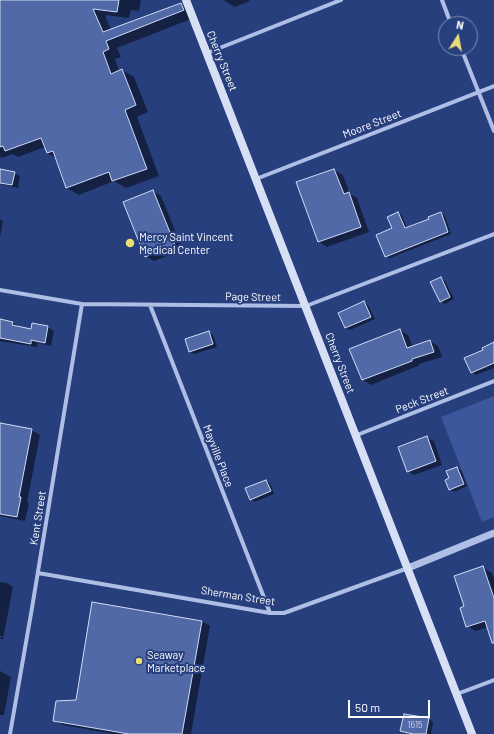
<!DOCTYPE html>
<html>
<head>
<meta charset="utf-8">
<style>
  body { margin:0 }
  #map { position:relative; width:494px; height:734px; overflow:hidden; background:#283f7e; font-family:Barlow,sans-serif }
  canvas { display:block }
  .north { position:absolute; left:438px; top:16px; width:40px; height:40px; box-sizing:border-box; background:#283f7e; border:1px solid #7e8cb2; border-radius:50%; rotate:11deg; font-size:11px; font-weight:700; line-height:16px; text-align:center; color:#fff }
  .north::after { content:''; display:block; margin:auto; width:14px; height:18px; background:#ecde75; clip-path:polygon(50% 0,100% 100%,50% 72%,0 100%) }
  .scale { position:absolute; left:348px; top:700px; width:82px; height:18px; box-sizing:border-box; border:2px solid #fff; border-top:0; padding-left:5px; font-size:12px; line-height:14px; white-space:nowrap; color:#fff; -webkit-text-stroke:3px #283f7e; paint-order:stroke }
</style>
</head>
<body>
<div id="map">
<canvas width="494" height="734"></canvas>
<div class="north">N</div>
<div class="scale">50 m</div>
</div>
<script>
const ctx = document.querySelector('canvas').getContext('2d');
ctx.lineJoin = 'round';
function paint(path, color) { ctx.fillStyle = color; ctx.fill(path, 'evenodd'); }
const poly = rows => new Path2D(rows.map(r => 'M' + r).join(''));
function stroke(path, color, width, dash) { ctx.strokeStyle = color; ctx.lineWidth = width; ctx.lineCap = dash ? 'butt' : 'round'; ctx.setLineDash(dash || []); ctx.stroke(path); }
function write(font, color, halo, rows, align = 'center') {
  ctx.font = font + ' Barlow,sans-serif'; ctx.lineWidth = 4; ctx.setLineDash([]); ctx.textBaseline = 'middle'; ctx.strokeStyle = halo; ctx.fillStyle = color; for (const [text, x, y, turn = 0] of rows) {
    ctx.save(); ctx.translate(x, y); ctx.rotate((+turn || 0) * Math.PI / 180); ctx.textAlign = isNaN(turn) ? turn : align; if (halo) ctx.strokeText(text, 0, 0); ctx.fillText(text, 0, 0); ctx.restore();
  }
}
paint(poly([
  [494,396,494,517,482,522,441,417]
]), '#3c579b');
paint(poly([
  [0,0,141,0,139,11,131,10,129,18,105,15,111,30,181,4,194,11,196,17,117,48,121,57,115,59,119,71,122,70,134,77,148,112,137,117,159,176,126,188,114,181,79,195,67,188,56,158,47,153,45,147,18,157,13,154,2,158,0,157],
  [223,0,249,0,250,1,235,7],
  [0,170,14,173,20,176,18,188,0,184],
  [334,170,343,175,350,194,357,198,369,232,327,247,319,242],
  [153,191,161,196,183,250,154,261,145,256],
  [398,213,402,216,407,228,430,220,441,213,445,216,451,234,390,258,386,256],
  [0,219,3,221,0,237],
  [441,278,445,281,454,299,445,304,440,301],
  [364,302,368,305,375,319,350,330,346,328],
  [0,323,13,323,19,326,18,327,32,330,48,327,54,331,51,346,37,343,37,347,0,341],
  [400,330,408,335,413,347,430,341,438,346,442,357,419,364,420,365,371,385,363,380,351,350],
  [209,332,213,335,217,347,194,354,190,352],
  [494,345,494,368,476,375,472,372],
  [0,424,31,430,40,435,27,502,29,503,25,521,0,516],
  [427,438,434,441,442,465,414,475,408,471],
  [457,468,461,470,467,486,454,492,450,489,451,479],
  [266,481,270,483,274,494,255,502,251,499],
  [483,568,492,573,494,578,494,633,488,627,476,631,467,626,466,607],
  [0,582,7,583,13,587,3,639,0,639,2,636,0,636],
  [202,621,210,626,191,734,113,734,63,725,54,720,77,701],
  [0,671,11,677,4,715,0,715],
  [405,715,429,719,433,722,431,734,409,734,401,731]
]), '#0007');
const building = poly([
  [0,0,119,0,117,12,93,9,103,32,181,3,184,10,106,41,109,49,103,52,111,74,122,69,136,105,125,110,147,169,112,181,109,172,66,188,53,151,47,153,41,138,5,151,3,146,0,147,0,0],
  [0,169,15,172,12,185,0,183,0,169],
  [334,169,344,194,349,192,361,227,318,242,296,182,334,169],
  [153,190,175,245,145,257,123,202,153,190],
  [398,212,405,228,429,219,428,217,441,212,448,232,385,257,376,235,392,228,387,217,398,212],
  [441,277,450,297,440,302,430,282,441,277],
  [364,301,371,317,345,328,338,313,364,301],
  [0,319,13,322,12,325,31,329,32,323,48,326,45,343,31,340,31,344,0,338,0,319],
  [400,329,407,348,430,340,434,352,412,359,412,361,362,380,349,349,400,329],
  [209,331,213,344,189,352,185,339,209,331],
  [494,342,494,363,471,373,464,358,483,350,482,348,494,342],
  [0,423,32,429,19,497,21,497,17,517,0,514,0,423],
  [427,436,436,461,407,472,398,447,427,436],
  [457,467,464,484,449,490,445,480,449,478,446,471,457,467],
  [266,480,271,491,250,500,245,488,266,480],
  [483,566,494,598,494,643,492,643,485,621,466,627,460,608,464,606,454,576,483,566],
  [92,602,202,621,182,734,129,734,53,721,56,701,76,700,92,602],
  [404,714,429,718,426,734,413,734,400,731,404,714]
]);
paint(building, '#5169a7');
stroke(building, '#d1dbf4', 1);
stroke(poly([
  [442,0,451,24],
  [461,48,494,131],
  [207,53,341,0],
  [256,179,494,86],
  [0,290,82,304,306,306,494,234],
  [150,305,270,613],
  [357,435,494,381],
  [38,573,270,613,284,613,408,568],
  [457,694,494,680],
  [10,734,32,608,82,304]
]), '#aebee5', 4);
stroke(poly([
  [408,568,494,533]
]), '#aebee5', 7);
stroke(poly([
  [186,0,472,734]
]), '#d7dff5', 8);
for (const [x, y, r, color] of [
  [130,243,5,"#ecde75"],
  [139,661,4,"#ecde75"]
]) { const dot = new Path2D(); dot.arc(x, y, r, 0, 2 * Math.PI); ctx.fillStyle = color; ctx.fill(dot); stroke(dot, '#283f7e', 1.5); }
write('9px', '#d4dae9', null, [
  ["1615",415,725]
]);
write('11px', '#fff', '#283f7e', [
  ["Cherry Street",222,61,68],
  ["Moore Street",372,124,-21],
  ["Page Street",253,297,1],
  ["Cherry Street",340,363,69],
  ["Peck Street",422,400,-21],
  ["Mayville Place",218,456,69],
  ["Kent Street",38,518,-81],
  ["Sherman Street",238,596,9]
]);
write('11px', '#fff', '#283f7e', [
  ["Mercy Saint Vincent",139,237],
  ["Medical Center",139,250],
  ["Seaway",147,655],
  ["Marketplace",147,668]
], 'left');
</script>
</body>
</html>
